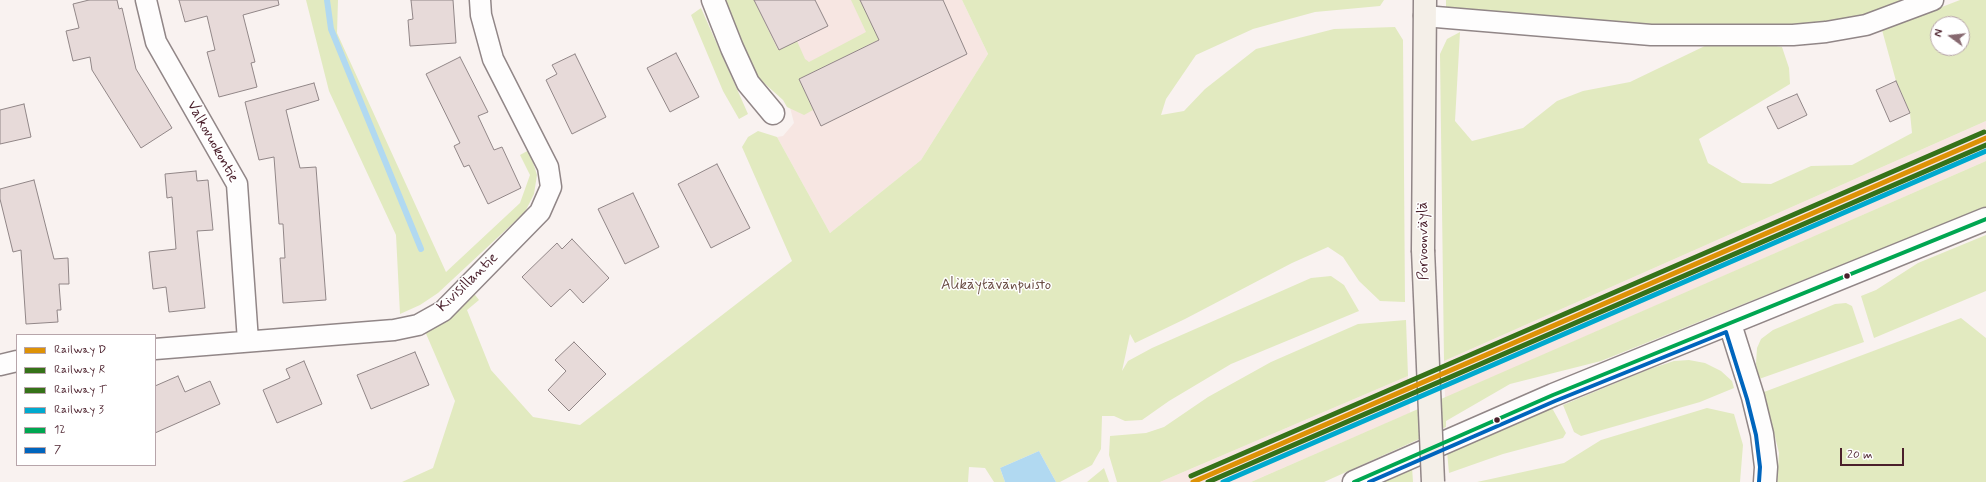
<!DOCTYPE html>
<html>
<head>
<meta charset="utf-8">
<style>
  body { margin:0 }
  #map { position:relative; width:1986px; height:482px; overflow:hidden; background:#f9f2f0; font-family:Mynerve,sans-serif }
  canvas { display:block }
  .legend { position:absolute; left:16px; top:334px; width:140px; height:132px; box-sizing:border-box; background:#fff; border:1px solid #b7a5aa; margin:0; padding:5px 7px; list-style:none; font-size:12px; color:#4a1f2b }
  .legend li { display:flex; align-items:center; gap:8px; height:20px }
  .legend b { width:20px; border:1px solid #b7a5aa }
  .north { position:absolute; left:1930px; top:16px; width:40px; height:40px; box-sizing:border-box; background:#fff; border:1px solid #b7a5aa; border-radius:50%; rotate:285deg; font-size:11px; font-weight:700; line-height:16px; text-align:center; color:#4a1f2b }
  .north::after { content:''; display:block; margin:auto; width:14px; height:18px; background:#876970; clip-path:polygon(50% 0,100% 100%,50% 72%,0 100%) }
  .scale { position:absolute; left:1840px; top:448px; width:64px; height:18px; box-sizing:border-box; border:2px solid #4a1f2b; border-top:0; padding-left:5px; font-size:12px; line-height:14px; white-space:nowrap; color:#4a1f2b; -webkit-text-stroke:3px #fff; paint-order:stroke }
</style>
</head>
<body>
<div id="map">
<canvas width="1986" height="482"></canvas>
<ul class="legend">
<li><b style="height:5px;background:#dd9206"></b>Railway D</li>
<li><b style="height:5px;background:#357219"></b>Railway R</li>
<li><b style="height:5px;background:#357219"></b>Railway T</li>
<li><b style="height:5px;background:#00a9ce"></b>Railway 3</li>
<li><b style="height:5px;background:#00a651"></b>12</li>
<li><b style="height:5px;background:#0065bd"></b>7</li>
</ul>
<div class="north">N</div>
<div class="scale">20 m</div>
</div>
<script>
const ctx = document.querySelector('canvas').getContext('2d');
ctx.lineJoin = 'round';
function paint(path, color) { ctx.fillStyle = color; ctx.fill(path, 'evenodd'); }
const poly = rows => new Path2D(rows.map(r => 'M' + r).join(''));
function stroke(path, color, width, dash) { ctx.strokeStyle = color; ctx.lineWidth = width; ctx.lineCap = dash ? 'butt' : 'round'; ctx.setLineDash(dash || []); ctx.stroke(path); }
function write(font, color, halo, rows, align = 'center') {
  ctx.font = font + ' Mynerve,sans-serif'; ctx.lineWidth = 3; ctx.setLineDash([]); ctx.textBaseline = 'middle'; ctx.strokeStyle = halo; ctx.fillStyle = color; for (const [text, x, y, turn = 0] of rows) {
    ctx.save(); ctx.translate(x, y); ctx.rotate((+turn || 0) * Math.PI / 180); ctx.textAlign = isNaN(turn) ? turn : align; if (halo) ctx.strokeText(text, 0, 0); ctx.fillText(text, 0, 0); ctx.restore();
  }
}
paint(poly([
  [735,0,962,0,988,54,921,160,830,233,777,137,783,136,794,123,786,92],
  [1986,121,1986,161,1445,398,1444,361],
  [1408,376,1410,413,1251,482,1160,482]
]), '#f7e6e2');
paint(poly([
  [306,0,338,0,337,33,446,272,520,203,530,175,520,155,529,150,537,175,534,194,525,212,438,293,420,305,400,314,396,235,329,91],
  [724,0,754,0,778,50,797,41,805,59,809,62,866,32,851,0,860,0,871,23,918,0,937,11,799,79,813,110,804,115,787,107,783,100,755,75],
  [962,0,1384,0,1380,6,1315,12,1253,29,1196,55,1166,99,1161,115,1184,111,1205,89,1256,49,1334,29,1395,27,1403,40,1405,302,1380,301,1359,281,1343,257,1328,247,1292,263,1185,319,1135,343,1130,334,1122,371,1128,361,1152,348,1311,278,1331,276,1344,285,1359,311,1231,364,1169,401,1142,420,1125,421,1114,416,1102,416,1101,449,1092,465,1060,482,1056,482,1039,451,1000,468,1005,482,994,482,985,468,969,467,968,482,402,482,433,468,455,401,424,329,472,291,479,300,467,310,491,370,533,417,580,425,792,261,742,147,748,137,758,131,777,137,830,233,921,160,988,54],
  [1446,0,1917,0,1827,26,1651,35,1446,8],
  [1960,0,1986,0,1986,121,1444,361,1440,54,1447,39,1460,32,1455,121,1472,141,1523,128,1557,101,1583,91,1630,82,1709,44,1758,43,1782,47,1789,68,1790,84,1699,139,1708,163,1742,183,1771,184,1811,166,1852,165,1912,133,1910,113,1896,81,1882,30],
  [1938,24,1962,24,1962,48,1938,48],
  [701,8,748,114,739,119,723,91,691,15],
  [1986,161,1986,207,1601,361,1510,384,1446,421,1446,427,1324,482,1251,482],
  [1986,235,1986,291,1874,338,1861,296,1876,290,1918,263],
  [1846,303,1852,306,1864,342,1759,379,1756,364,1757,348,1761,339,1773,330,1835,304],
  [1961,318,1986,338,1986,482,1777,482,1779,453,1764,392],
  [1406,320,1408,376,1160,482,1117,482,1109,455,1110,436,1146,433,1164,427,1208,397,1271,362,1358,324],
  [1689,360,1705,363,1721,371,1732,381,1734,388,1700,402,1581,436,1574,432,1563,405,1647,370,1674,361],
  [1552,408,1566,433,1563,438,1503,454,1449,473,1447,451],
  [1707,408,1734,414,1743,445,1740,482,1477,482,1564,463,1601,440],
  [1412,467,1413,482,1378,482],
  [1104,468,1109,482,1087,482,1093,477]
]), '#e2eac0');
paint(poly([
  [1039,451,1056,482,1005,482,1000,468]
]), '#b1d9f1');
stroke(poly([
  [327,0,331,29,421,249]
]), '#b1d9f1', 6);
const building = poly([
  [89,0,117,0,119,9,122,8,136,69,172,128,141,148,92,70,90,57,73,61,66,31,79,28,73,4,89,0],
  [179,0,278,0,279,5,243,15,255,62,251,63,257,87,219,97,207,52,215,50,207,16,185,22,179,0],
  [411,0,453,0,456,43,410,46,408,20,413,19,411,0],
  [754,0,815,0,828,26,779,50,754,0],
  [860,0,943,0,967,54,821,126,799,79,879,40,860,0],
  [676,53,699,97,670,112,647,68,676,53],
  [575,54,606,117,572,134,546,80,557,74,552,65,575,54],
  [460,57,488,112,478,116,494,150,502,147,521,188,488,204,469,165,464,167,454,146,460,143,426,74,460,57],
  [1896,81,1910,113,1890,122,1876,90,1896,81],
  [314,83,319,100,286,110,300,168,316,167,326,300,283,303,280,258,285,258,283,224,279,224,274,157,259,160,245,102,314,83],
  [1797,94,1807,115,1778,129,1767,107,1797,94],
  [24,104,31,137,0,144,0,110,24,104],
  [717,164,750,228,711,248,678,184,717,164],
  [196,171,197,181,208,180,213,230,197,231,205,308,169,312,166,287,153,289,149,252,176,249,172,197,167,198,165,174,196,171],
  [34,180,54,259,68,258,69,284,59,284,61,310,57,310,58,322,26,324,21,250,13,252,0,199,0,189,34,180],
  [633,193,659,247,625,264,598,209,633,193],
  [572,239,609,278,583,303,570,289,551,307,522,277,557,243,562,249,572,239],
  [574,342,606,374,569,411,548,390,566,371,555,360,574,342],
  [415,352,429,385,371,409,357,375,415,352],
  [304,361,322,404,277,423,263,390,290,378,286,369,304,361],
  [178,376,185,392,210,381,220,404,155,433,155,386,178,376]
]);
paint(building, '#e7dad9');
stroke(building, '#918687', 1);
const minor = poly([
  [146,0,156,42,237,184,248,341],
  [1424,16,1651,35,1793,35,1826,32,1866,25,1933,0],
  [155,349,394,330,418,325,443,311,540,212,551,187,548,167,493,59,481,15,480,0],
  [0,365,17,361]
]);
const tertiary = poly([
  [713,0,732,48,748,83,773,113],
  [1730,324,1753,397,1762,434,1766,467,1765,482],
  [1354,482,1553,395,1986,219]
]);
const trunk = poly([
  [1423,250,1425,0]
]);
stroke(minor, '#918687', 23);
stroke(tertiary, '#918687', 25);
stroke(trunk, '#918687', 25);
stroke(minor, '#fefdfd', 20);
stroke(tertiary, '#fefdfd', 22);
stroke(trunk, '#f4efe8', 22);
const trunkBridge = poly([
  [1423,250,1433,482]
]);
stroke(trunkBridge, '#918687', 25, []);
stroke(trunkBridge, '#f4efe8', 22);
stroke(poly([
  [1354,482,1553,395,1986,219]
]), '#00a651', 4);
stroke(poly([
  [1369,482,1555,401,1726,332,1747,399,1756,435,1760,467,1759,482]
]), '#0065bd', 4);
stroke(poly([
  [1193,482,1986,138]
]), '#dd9206', 5);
stroke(poly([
  [1208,482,1986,145]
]), '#357219', 5);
stroke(poly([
  [1191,476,1984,132]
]), '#357219', 5);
stroke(poly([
  [1223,482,1986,151]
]), '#00a9ce', 5);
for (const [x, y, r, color] of [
  [1847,276,3.5,"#4a1f2b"],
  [1497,420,3.5,"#4a1f2b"]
]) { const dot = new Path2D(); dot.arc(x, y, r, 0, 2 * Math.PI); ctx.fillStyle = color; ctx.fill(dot); stroke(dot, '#fff', 1.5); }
write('15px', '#4a1f2b', '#fff', [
  ["Valkovuokontie",212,142,61],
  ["Porvoonväylä",1424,241,-91],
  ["Kivisillantie",468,283,-44]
]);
write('15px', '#6c5046', '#fff', [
  ["Alikäytävänpuisto",996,286]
]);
</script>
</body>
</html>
